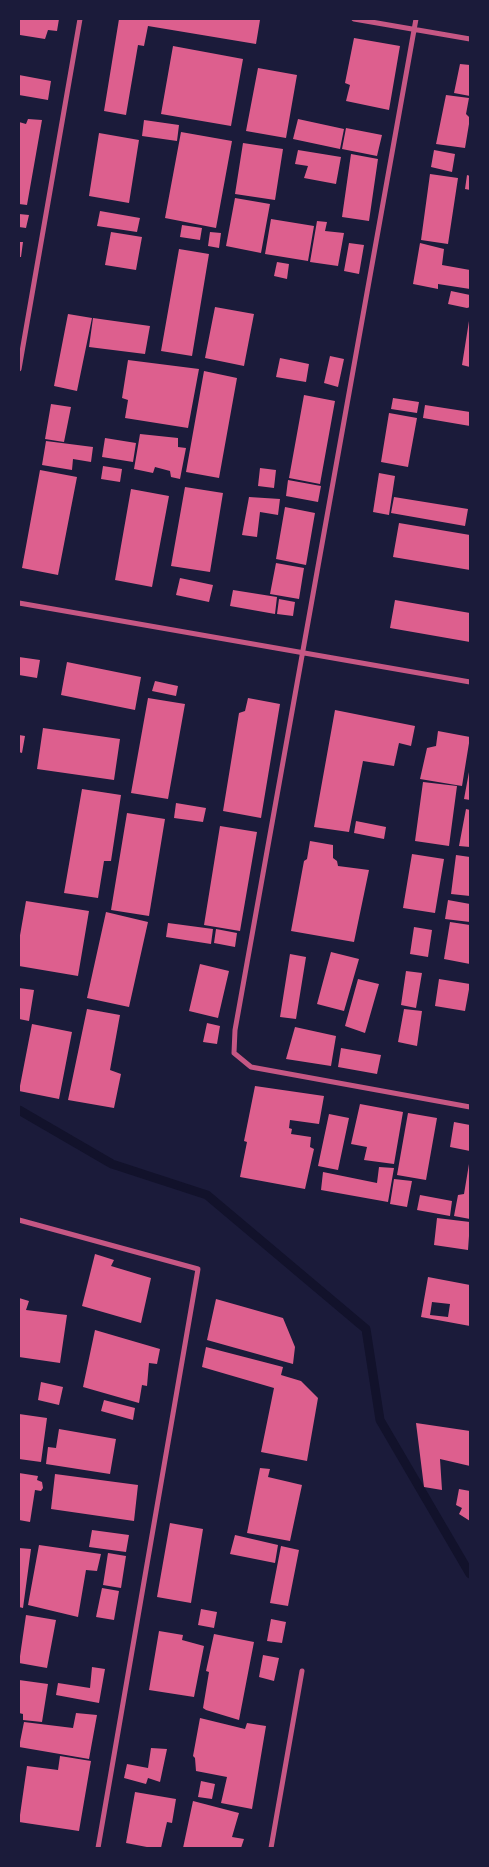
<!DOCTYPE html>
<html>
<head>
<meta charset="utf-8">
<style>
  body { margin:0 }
  #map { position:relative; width:489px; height:1867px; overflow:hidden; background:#1b1b3a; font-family:"Work Sans",sans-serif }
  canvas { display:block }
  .frame { position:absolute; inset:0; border:20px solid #1b1b3a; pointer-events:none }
</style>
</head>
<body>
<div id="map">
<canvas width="489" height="1867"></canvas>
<div class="frame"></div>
</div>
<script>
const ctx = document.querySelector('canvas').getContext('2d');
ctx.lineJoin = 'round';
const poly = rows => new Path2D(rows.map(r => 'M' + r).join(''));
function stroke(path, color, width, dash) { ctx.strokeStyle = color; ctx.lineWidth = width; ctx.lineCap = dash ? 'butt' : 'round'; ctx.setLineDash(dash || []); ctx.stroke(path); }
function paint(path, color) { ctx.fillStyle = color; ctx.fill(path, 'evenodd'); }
stroke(poly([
  [19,1110,112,1164,207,1195,366,1329,380,1420,470,1574]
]), '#12122b', 9);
paint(poly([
  [19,19,59,19,57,31,48,30,45,39,20,35],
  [119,19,251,19,260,20,256,44,148,26,144,46,138,45,126,115,104,111],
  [354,38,400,46,389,110,346,101,350,85,345,83],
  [173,46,243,59,231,126,161,114],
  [460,64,470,65,470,96,454,93],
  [258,68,297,75,286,138,246,131],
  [19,75,51,81,48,100,19,95],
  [446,95,469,98,466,114,470,118,465,148,436,144],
  [28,119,42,120,27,205,19,204,19,122,26,124],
  [298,119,344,129,340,149,293,139],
  [144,120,179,125,177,141,142,136],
  [346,128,382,135,377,156,342,149],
  [181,132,232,141,216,228,165,218],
  [99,133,139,140,129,203,89,196],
  [243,143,283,149,275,200,235,194],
  [298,150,341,157,336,184,304,178,308,166,295,164],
  [434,150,455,154,452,172,431,167],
  [351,154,378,159,369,221,342,217],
  [430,174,458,178,448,244,421,240],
  [467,175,470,176,470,190,465,189],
  [235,198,270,204,261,253,226,246],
  [100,211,140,218,137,232,97,226],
  [19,214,29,215,26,228,19,227],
  [271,219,314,226,308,261,265,254],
  [317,221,327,222,325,231,344,233,338,266,310,262],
  [182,225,202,228,200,240,180,237],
  [111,232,142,237,136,270,105,265],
  [210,232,221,233,219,248,208,246],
  [19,242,23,242,21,257,19,257],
  [349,243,364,245,359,274,344,271],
  [420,243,444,249,442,265,470,270,470,289,438,284,438,289,413,284],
  [179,249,209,254,192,356,161,351],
  [277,262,289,264,287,279,274,276],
  [451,291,470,295,470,307,467,308,448,304],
  [215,307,254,314,244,366,205,358],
  [68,314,92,318,77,391,54,386],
  [93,318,150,326,145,354,89,347],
  [469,321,470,321,470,367,462,365],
  [330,356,344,359,338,387,324,383],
  [280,358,309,364,306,382,276,377],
  [128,360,199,369,188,428,125,418,128,400,122,398],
  [204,371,237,378,219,478,186,472],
  [304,395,335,401,320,484,289,478],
  [393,398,419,402,417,413,391,409],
  [51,404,71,407,64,442,45,439],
  [425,405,470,412,470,426,423,418],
  [389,413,417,418,408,467,381,462],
  [140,434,178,438,178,447,186,448,180,479,171,477,170,471,155,467,153,473,134,469],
  [105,438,136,443,133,462,102,457],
  [46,441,93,447,91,462,73,459,72,470,42,465],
  [103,466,122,469,120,482,101,479],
  [260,468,276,470,274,488,258,486],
  [40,470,77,477,58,575,22,568],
  [379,473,395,476,389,515,373,512],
  [288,480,321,486,318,502,286,496],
  [185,487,223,493,210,572,171,566],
  [131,489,169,496,152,587,115,580],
  [249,497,280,499,278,515,260,512,257,537,242,535],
  [394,497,468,509,465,526,391,513],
  [285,507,315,513,306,565,276,559],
  [399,523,470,535,470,570,393,557],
  [276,563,304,568,299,599,270,594],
  [180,578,213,585,209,602,176,595],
  [233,590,277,597,275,614,230,606],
  [279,599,295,602,293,616,277,614],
  [395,600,470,613,470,642,390,628],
  [19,657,40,660,37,678,19,675],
  [67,662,141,677,135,710,61,695],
  [155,681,178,686,176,696,152,691],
  [148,698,185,704,168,799,131,793],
  [248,698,280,704,261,818,223,811,239,713,245,711],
  [335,710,415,726,411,746,399,743,394,766,363,761,349,832,314,827],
  [43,728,120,739,114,780,37,769],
  [438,731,470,737,462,786,420,779,427,748,436,746],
  [19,735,25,736,22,753,19,752],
  [469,772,470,772,470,800,464,799],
  [423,782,457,786,449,846,415,841],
  [82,789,121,795,111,861,104,861,98,898,64,893],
  [176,803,206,808,203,822,174,818],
  [466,809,470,810,470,847,459,846],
  [127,813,165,819,149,916,111,910],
  [356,821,386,827,384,839,354,833],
  [220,826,257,832,240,931,204,925],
  [310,841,333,845,333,858,337,861,338,866,369,870,354,942,291,931,304,861,307,859],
  [412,854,444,859,435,913,403,908],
  [456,855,470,857,470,896,451,894],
  [448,900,470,904,470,922,445,919],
  [26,901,89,911,78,976,19,966,19,941],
  [106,912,148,922,129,1007,87,998],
  [450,922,470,925,470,964,444,959],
  [168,923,213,929,211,944,166,937],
  [414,927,432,930,428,957,410,954],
  [216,929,237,933,235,947,214,943],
  [331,952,359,959,344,1011,317,1004],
  [290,954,306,957,296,1019,280,1017],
  [200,964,229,971,218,1018,189,1011],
  [406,971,422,973,416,1008,401,1005],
  [358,979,379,984,365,1033,345,1026],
  [439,979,470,984,465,1011,435,1006],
  [19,988,34,990,29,1021,19,1019],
  [87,1009,120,1015,110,1070,121,1074,114,1108,68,1100],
  [404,1009,422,1011,417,1046,398,1042],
  [207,1023,220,1026,217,1044,203,1042],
  [32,1024,72,1032,59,1099,19,1091],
  [295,1027,336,1036,331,1066,286,1059],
  [341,1048,381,1055,377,1074,338,1067],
  [255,1086,324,1096,319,1124,290,1120,289,1128,292,1129,291,1134,311,1137,310,1147,314,1149,305,1189,240,1177,247,1142,244,1141],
  [360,1104,403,1112,394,1164,364,1160,367,1147,351,1144],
  [408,1113,437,1118,426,1180,397,1175],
  [329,1114,349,1118,338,1170,318,1166],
  [454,1122,470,1125,470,1151,450,1147],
  [469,1164,470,1164,470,1219,454,1216,458,1195,464,1194],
  [379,1167,394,1168,388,1202,321,1190,323,1172,377,1183],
  [394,1179,412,1181,407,1207,390,1204],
  [420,1195,452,1201,450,1216,417,1210],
  [437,1218,470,1222,468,1250,434,1245],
  [95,1254,114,1260,111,1266,151,1278,141,1323,82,1306],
  [428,1277,470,1285,470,1326,421,1317],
  [432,1302,450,1304,448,1317,430,1315],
  [19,1298,29,1301,26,1310,67,1315,60,1363,19,1357],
  [216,1299,283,1318,295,1347,293,1364,207,1340],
  [95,1330,160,1349,157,1364,149,1363,147,1386,142,1385,139,1403,83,1387],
  [206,1347,283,1367,281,1375,301,1381,318,1398,307,1461,261,1452,274,1388,202,1367],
  [41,1382,63,1387,59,1405,38,1400],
  [104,1400,135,1408,133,1420,101,1411],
  [19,1414,47,1418,41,1462,19,1459],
  [416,1423,470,1431,470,1466,440,1459,442,1490,424,1487],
  [59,1429,116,1439,110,1474,46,1464,48,1447,56,1448],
  [260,1468,270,1469,268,1477,302,1485,290,1541,247,1533],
  [19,1473,38,1476,37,1480,42,1482,43,1488,41,1491,35,1490,30,1522,19,1520],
  [55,1474,138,1485,134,1521,51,1509],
  [459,1489,470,1491,470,1521,459,1514,462,1508,456,1505],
  [170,1523,203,1529,191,1603,157,1597],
  [92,1530,129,1535,126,1552,89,1547],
  [235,1535,278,1545,275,1563,230,1554],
  [39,1545,101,1554,97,1571,86,1570,78,1617,28,1605],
  [281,1546,299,1550,288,1606,270,1603],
  [19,1548,31,1549,23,1608,19,1607],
  [108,1553,126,1556,121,1588,103,1585],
  [102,1588,119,1591,114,1620,96,1617],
  [201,1609,217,1612,214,1628,198,1625],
  [26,1615,56,1620,47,1668,19,1663],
  [271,1619,286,1622,282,1643,267,1641],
  [159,1631,183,1635,182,1640,204,1646,194,1697,149,1690],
  [214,1634,254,1642,239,1720,206,1710,203,1708,209,1672,206,1671],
  [263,1655,279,1658,274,1681,259,1677],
  [92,1667,105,1669,99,1703,56,1695,58,1683,90,1688],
  [19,1680,48,1684,42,1722,23,1720,23,1714,19,1713],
  [76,1713,97,1715,89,1759,19,1747,24,1722,73,1728],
  [200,1718,245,1729,247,1723,266,1726,252,1809,221,1803,227,1777,196,1771,195,1758,193,1756],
  [151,1748,167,1749,160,1782,148,1778,146,1784,124,1778,127,1764,148,1768],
  [60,1756,91,1761,79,1831,19,1822,27,1766,58,1770],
  [201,1781,215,1784,212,1799,198,1797],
  [135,1792,176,1799,172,1823,167,1822,161,1848,152,1848,126,1843],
  [193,1801,239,1813,232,1837,244,1839,241,1848,183,1848]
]), '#dd5f8e');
stroke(poly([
  [354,19,470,39],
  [416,19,235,1030,234,1053,251,1067,470,1107],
  [19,369,80,19],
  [19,603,470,682],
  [19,1220,198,1269,98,1848],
  [271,1848,302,1671]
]), '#c65784', 5);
</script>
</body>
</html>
